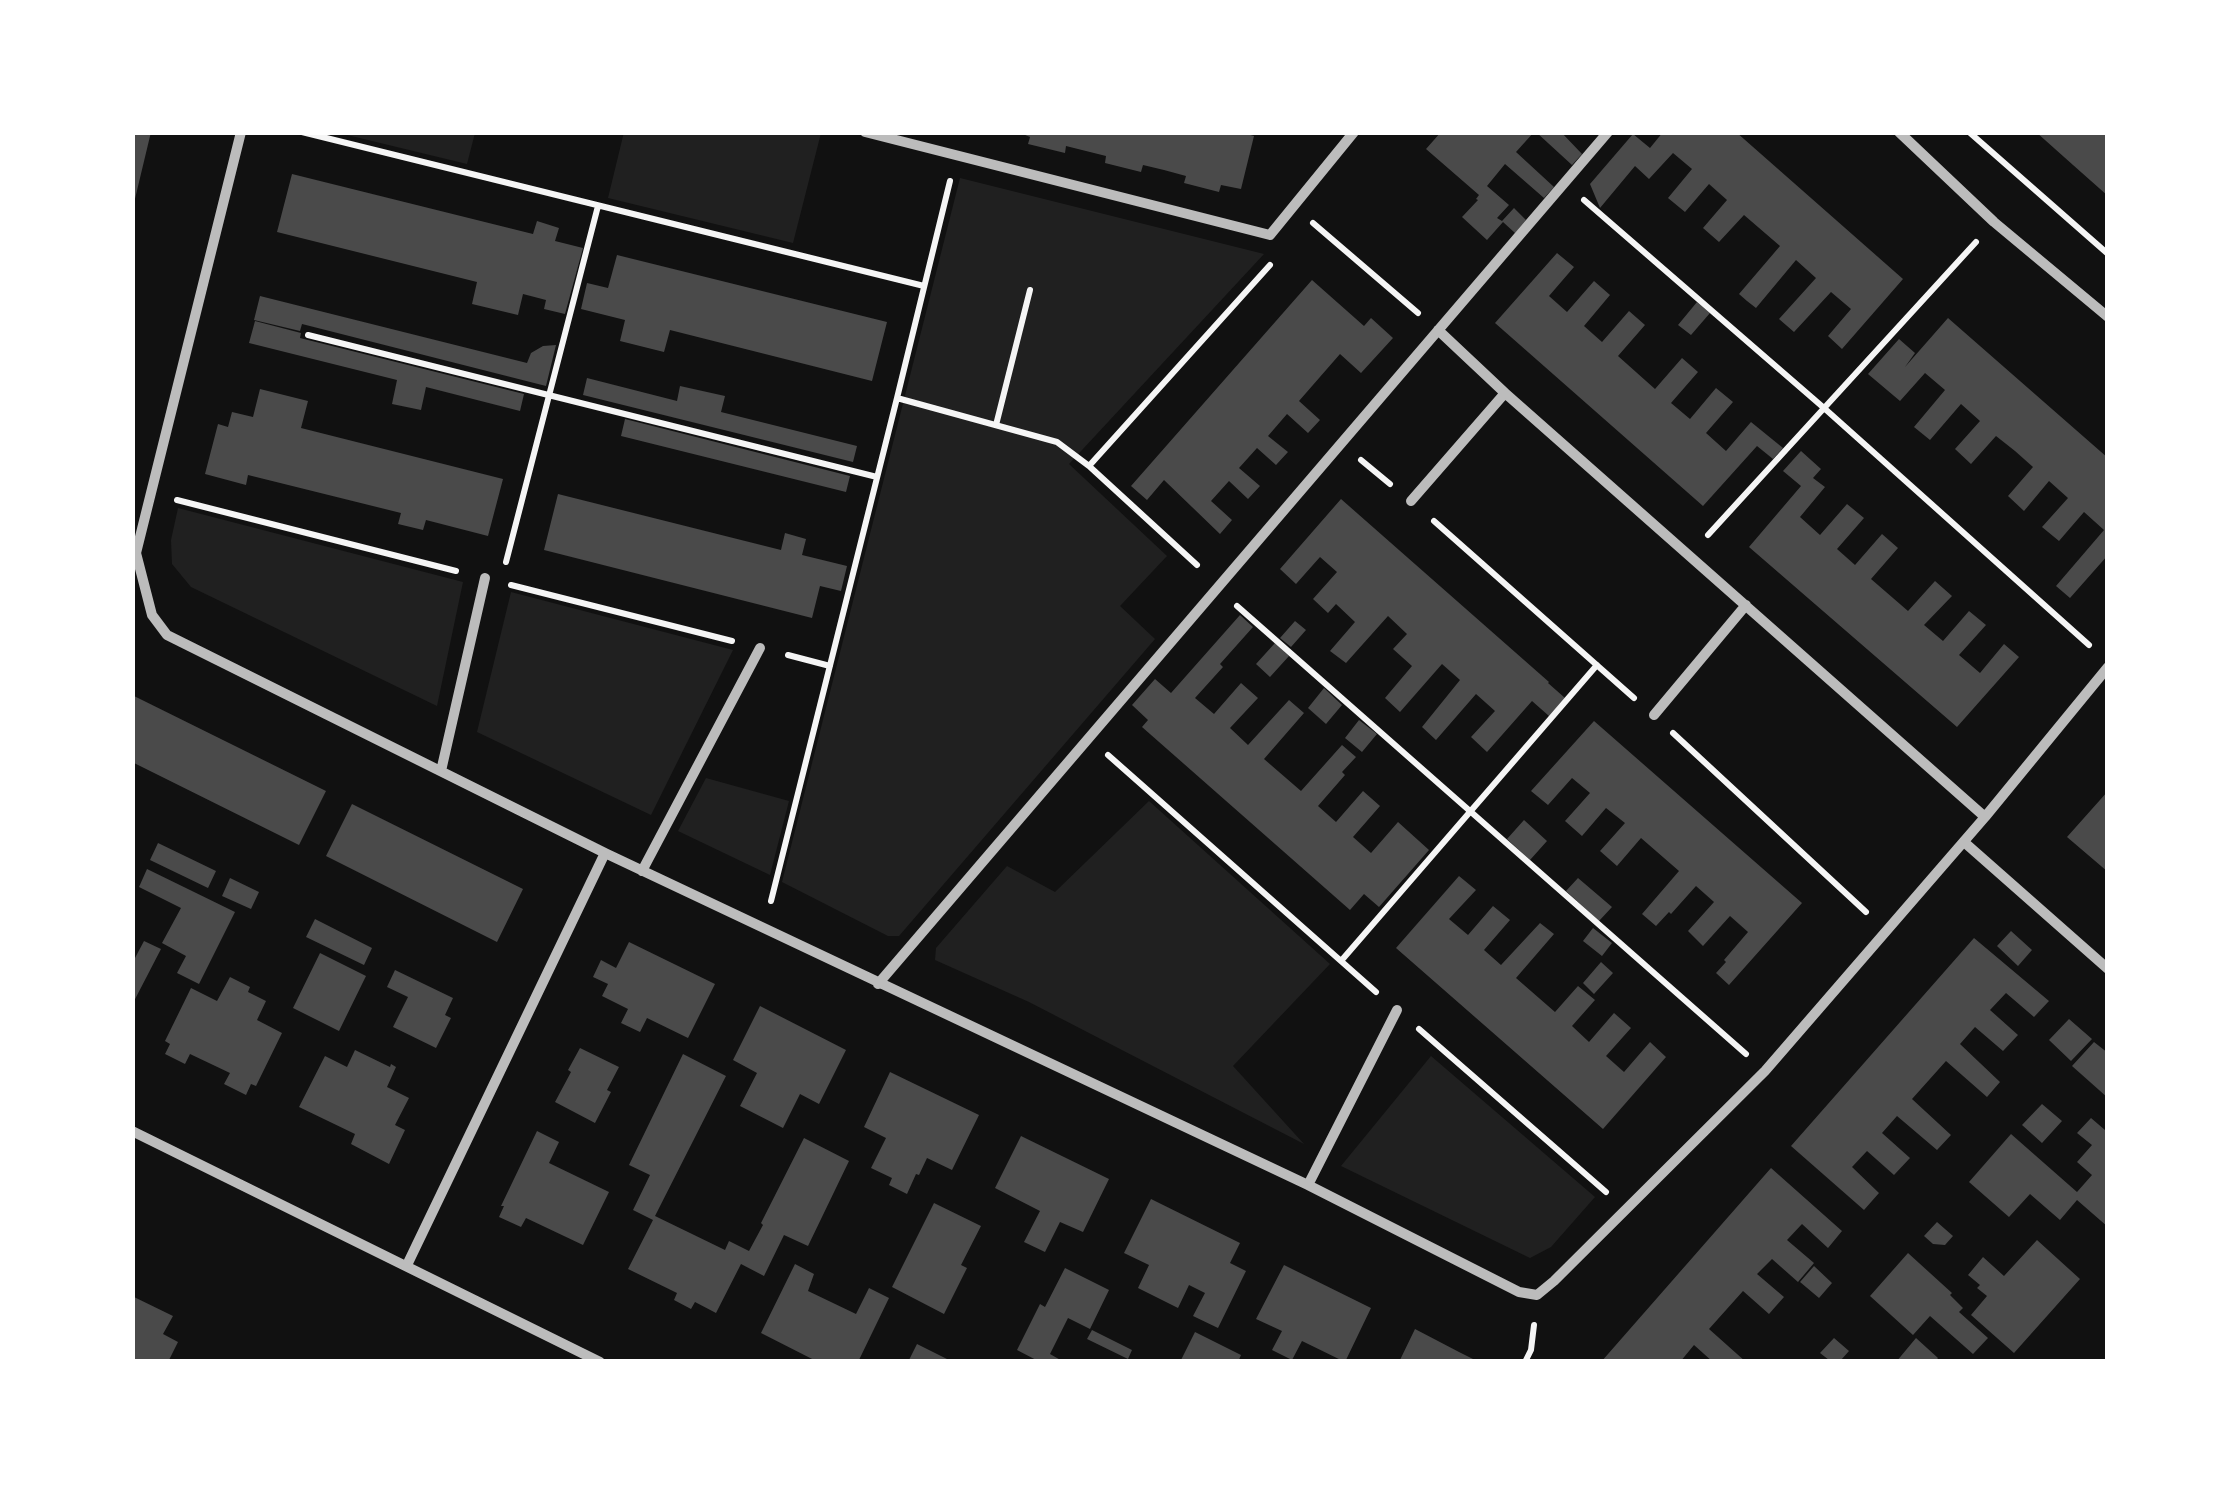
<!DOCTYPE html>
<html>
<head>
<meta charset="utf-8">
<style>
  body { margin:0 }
  #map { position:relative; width:2240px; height:1494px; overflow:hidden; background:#111; font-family:Raleway,sans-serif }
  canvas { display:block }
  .frame { position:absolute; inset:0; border:135px solid #fff; pointer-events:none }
</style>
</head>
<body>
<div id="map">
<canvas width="2240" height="1494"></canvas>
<div class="frame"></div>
</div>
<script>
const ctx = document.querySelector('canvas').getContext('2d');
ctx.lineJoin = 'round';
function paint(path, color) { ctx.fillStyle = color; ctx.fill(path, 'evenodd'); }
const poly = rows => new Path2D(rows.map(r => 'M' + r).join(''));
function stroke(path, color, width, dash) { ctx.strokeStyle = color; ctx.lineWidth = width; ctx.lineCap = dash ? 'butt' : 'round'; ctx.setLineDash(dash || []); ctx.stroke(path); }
paint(poly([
  [624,132,821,133,793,243,608,198],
  [339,133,475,133,467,164],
  [960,178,1264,254,1069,464,1167,556,1120,606,1155,639,899,936,888,936,782,882],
  [178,508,463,582,437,706,191,587,172,564,171,540],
  [511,592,733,650,651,815,477,732],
  [706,778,789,801,770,875,678,831],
  [1149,801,1330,964,1233,1066,1304,1144,1029,1002,935,960,936,948,1007,866,1055,892],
  [1431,1056,1595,1197,1551,1247,1530,1258,1341,1166]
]), '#202020');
paint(poly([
  [132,132,151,132,134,203,132,202],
  [1018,132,1240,132,1254,136,1241,189,1221,185,1219,192,1184,183,1186,176,1164,170,1143,165,1141,172,1105,163,1106,156,1066,146,1065,153,1028,144,1030,137],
  [1441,132,1534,132,1516,152,1554,187,1544,198,1505,164,1487,186,1509,205,1497,218,1502,221,1514,208,1526,220,1515,233,1503,222,1487,240,1462,217,1478,200,1476,199,1479,195,1426,149],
  [1536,132,1561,132,1582,154,1572,165],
  [1663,132,1736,132,1903,279,1842,349,1828,336,1851,309,1831,292,1794,332,1779,319,1816,278,1796,260,1756,308,1747,301,1739,294,1780,246,1744,215,1719,242,1703,228,1727,200,1709,184,1685,212,1668,198,1692,169,1673,153,1649,179,1635,166,1600,208,1590,184,1633,134,1650,148],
  [2036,132,2108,132,2108,196,2073,165],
  [292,174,533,234,537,221,559,228,555,241,583,248,565,314,544,309,546,300,523,294,518,315,472,304,477,282,277,232],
  [1557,253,1574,267,1549,296,1567,312,1594,281,1610,295,1584,326,1602,342,1629,311,1645,325,1618,356,1655,389,1682,358,1698,372,1671,403,1690,419,1716,388,1733,402,1706,433,1726,451,1751,422,1783,448,1773,459,1757,446,1703,506,1495,323],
  [617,255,887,322,872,381,670,330,664,352,620,341,625,320,581,309,587,283,608,288],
  [1312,280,1364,326,1371,318,1393,338,1361,373,1340,354,1299,401,1320,420,1308,433,1287,414,1268,436,1288,452,1276,465,1257,448,1239,468,1260,486,1248,499,1229,481,1211,501,1232,520,1220,534,1164,480,1147,500,1131,486],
  [260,296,527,363,531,353,543,346,556,345,546,386,302,324,300,331,254,320],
  [1697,302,1710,313,1691,335,1678,325],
  [1948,318,2108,458,2108,555,2070,598,2056,586,2104,530,2084,512,2059,541,2042,527,2068,498,2049,481,2024,511,2008,496,2033,467,2015,451,1996,436,1971,464,1955,449,1980,421,1961,404,1930,440,1914,427,1945,390,1925,373,1900,401,1868,374,1899,339,1915,353,1905,367],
  [255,321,301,333,300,338,524,394,520,411,426,387,421,410,392,404,397,380,249,343],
  [587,378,677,401,680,386,725,396,721,412,857,446,853,462,583,395],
  [260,389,308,401,301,428,503,479,488,536,426,520,423,530,398,524,401,513,248,475,246,485,205,474,218,424,228,427,232,412,253,417],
  [625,419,850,476,846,492,621,436],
  [1801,451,1821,469,1813,478,1825,487,1800,517,1820,535,1847,504,1864,518,1837,549,1855,565,1882,534,1898,548,1871,579,1908,611,1935,581,1952,596,1924,625,1943,641,1969,611,1986,625,1959,655,1980,673,2004,644,2019,657,1957,727,1749,547,1801,486,1783,471],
  [558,494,781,550,785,533,806,539,802,555,847,566,841,591,820,586,812,618,544,550],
  [1341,499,1549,682,1548,683,1565,698,1549,716,1532,701,1487,752,1471,737,1495,711,1476,694,1436,740,1422,727,1460,680,1442,664,1400,712,1385,698,1412,666,1393,649,1407,634,1388,616,1346,663,1330,651,1355,622,1336,604,1328,613,1313,599,1337,572,1320,557,1296,584,1280,569],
  [1240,615,1253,627,1220,664,1223,667,1195,698,1214,714,1241,683,1258,698,1230,728,1248,745,1289,700,1304,713,1264,759,1301,791,1342,745,1356,757,1342,772,1345,775,1318,806,1336,822,1363,791,1380,806,1353,837,1371,853,1398,822,1429,850,1379,907,1364,894,1350,910,1142,727,1148,720,1132,705,1155,679,1171,693],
  [1295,621,1306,630,1291,647,1280,638],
  [1275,643,1289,656,1270,677,1256,664],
  [1324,688,1342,705,1326,724,1308,708],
  [132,695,326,791,299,845,132,762],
  [1359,720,1377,734,1362,752,1345,738],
  [1594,721,1802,903,1729,985,1716,973,1726,962,1724,960,1748,932,1730,916,1703,946,1688,931,1714,902,1696,886,1671,914,1669,912,1656,926,1642,914,1679,871,1641,838,1617,866,1600,851,1625,823,1606,808,1582,836,1565,821,1590,793,1572,778,1548,805,1531,791],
  [2108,791,2108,872,2067,837],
  [352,804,523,889,497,942,326,856],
  [1524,820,1547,841,1530,860,1507,839],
  [158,843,216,871,208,888,150,860],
  [147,869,235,912,199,984,177,973,186,956,162,943,181,908,139,887],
  [1459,876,1476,890,1449,919,1468,935,1493,906,1510,920,1484,950,1501,965,1540,923,1554,934,1516,978,1555,1012,1578,986,1595,1000,1572,1026,1589,1042,1614,1013,1631,1028,1606,1056,1624,1072,1650,1042,1666,1057,1603,1129,1396,948],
  [230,878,259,892,251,909,222,896],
  [1578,878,1612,907,1599,921,1566,891],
  [315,919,372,948,364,965,306,937],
  [1593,928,1612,943,1602,956,1583,941],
  [2011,931,2032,950,2018,966,1997,946],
  [1974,938,2049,1001,2034,1017,2006,993,1990,1010,2018,1035,2003,1051,1975,1027,1960,1044,2000,1082,1987,1097,1946,1061,1912,1099,1951,1135,1937,1150,1897,1116,1882,1133,1910,1158,1894,1175,1867,1151,1852,1167,1879,1193,1864,1210,1791,1146],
  [144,941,161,949,132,1005,132,956,135,958],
  [629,942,715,984,688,1038,647,1018,640,1032,621,1023,628,1009,602,996,608,984,593,977,601,960,616,968],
  [320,953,366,976,339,1031,293,1008],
  [1601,962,1613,973,1594,994,1583,983],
  [395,970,453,998,445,1015,451,1018,436,1048,393,1027,408,997,387,987],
  [230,977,250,987,248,992,266,1001,257,1020,282,1033,256,1086,251,1084,246,1095,224,1084,230,1073,190,1054,185,1064,165,1054,170,1044,165,1041,191,988,217,1001],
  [760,1006,846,1050,819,1104,800,1094,783,1128,740,1106,757,1073,733,1060],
  [2069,1019,2092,1039,2071,1061,2049,1040],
  [2094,1042,2108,1053,2108,1098,2072,1066],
  [580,1048,619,1067,607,1090,611,1092,595,1123,555,1102,571,1072,568,1070],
  [355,1050,390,1067,391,1064,396,1067,387,1087,409,1098,395,1125,405,1130,389,1164,351,1144,355,1134,299,1107,325,1056,347,1067],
  [683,1054,726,1076,655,1216,725,1250,729,1241,749,1251,763,1225,761,1223,804,1138,849,1161,808,1246,784,1235,764,1276,741,1264,716,1313,695,1302,691,1309,674,1300,677,1293,628,1269,653,1220,633,1210,650,1175,629,1165],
  [890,1072,979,1115,952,1170,927,1158,919,1175,916,1174,907,1194,889,1185,892,1178,871,1168,886,1138,864,1127],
  [2042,1104,2062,1121,2042,1143,2022,1125],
  [2091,1118,2105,1130,2108,1128,2108,1227,2077,1200,2060,1220,2030,1194,2009,1217,1969,1182,2011,1134,2077,1192,2092,1175,2077,1162,2092,1145,2077,1133],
  [537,1131,559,1142,549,1163,609,1192,583,1245,526,1218,521,1227,499,1217,504,1206,501,1206],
  [1021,1136,1109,1179,1083,1232,1060,1222,1045,1252,1024,1242,1040,1211,995,1188],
  [1771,1168,1842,1231,1828,1248,1802,1224,1787,1240,1814,1263,1798,1282,1772,1259,1757,1274,1784,1297,1776,1306,1769,1314,1743,1291,1709,1329,1746,1362,1713,1362,1694,1345,1680,1362,1601,1362],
  [1151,1199,1240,1243,1230,1263,1246,1271,1218,1328,1193,1316,1205,1293,1189,1285,1178,1308,1138,1288,1149,1265,1124,1253],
  [934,1203,981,1226,961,1265,967,1268,944,1314,892,1287],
  [1937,1222,1953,1236,1945,1245,1933,1244,1924,1236],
  [2037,1240,2080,1279,2014,1353,1971,1315,1987,1296,1977,1288,1980,1285,1968,1275,1983,1257,2004,1276],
  [1908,1253,1952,1293,1950,1295,1963,1308,1959,1312,1988,1338,1973,1354,1930,1316,1913,1335,1870,1296],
  [795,1264,814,1274,808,1291,856,1314,869,1288,889,1298,858,1362,818,1362,761,1333],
  [1284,1265,1371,1308,1345,1362,1302,1341,1292,1360,1272,1350,1282,1331,1256,1319],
  [1814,1266,1832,1283,1819,1298,1800,1282],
  [1065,1268,1109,1290,1090,1329,1068,1318,1050,1354,1064,1362,1040,1362,1017,1350,1040,1304,1045,1307],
  [132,1296,173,1316,163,1334,178,1342,168,1362,132,1362],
  [1415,1329,1459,1352,1479,1362,1399,1362],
  [1092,1330,1132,1350,1128,1359,1087,1339],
  [1195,1332,1241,1355,1238,1362,1180,1362],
  [1834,1338,1849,1351,1841,1360,1829,1360,1820,1353],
  [1916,1338,1938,1358,1935,1362,1896,1362],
  [917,1344,953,1362,908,1362]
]), '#4a4a4a');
stroke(poly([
  [302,132,924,286],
  [1969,132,2108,254],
  [950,181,897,398,1057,442,1089,466],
  [1584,200,1824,408,2089,645],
  [1313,223,1418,313],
  [308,335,877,477],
  [996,425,1030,290],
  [1361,460,1390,484],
  [177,500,456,571],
  [1434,521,1634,698],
  [1708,535,1976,242],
  [506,562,598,206],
  [1197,565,1089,466,1270,265],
  [511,585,732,641],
  [1237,606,1746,1054],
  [788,655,830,666],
  [1673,733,1866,912],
  [1108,755,1376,992],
  [771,901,897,398],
  [1341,961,1597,665],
  [1419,1029,1606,1192],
  [1525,1362,1531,1350,1534,1325]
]), '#f5f5f5', 6);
stroke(poly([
  [241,132,136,553,152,615,167,635,605,853,407,1265],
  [865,132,1270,235,1354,132],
  [1899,132,1994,222,2108,317],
  [1438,330,1505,393],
  [1411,501,1505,393,1985,817],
  [1654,715,1746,605],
  [441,771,485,578],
  [1964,842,2108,969],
  [605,853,1308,1185,1519,1292,1537,1295,1554,1281,1765,1071,1985,817,2108,667],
  [642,871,760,648],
  [878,984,1608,132],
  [132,1131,600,1362],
  [1308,1185,1397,1010]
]), '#bcbcbc', 10);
</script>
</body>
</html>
